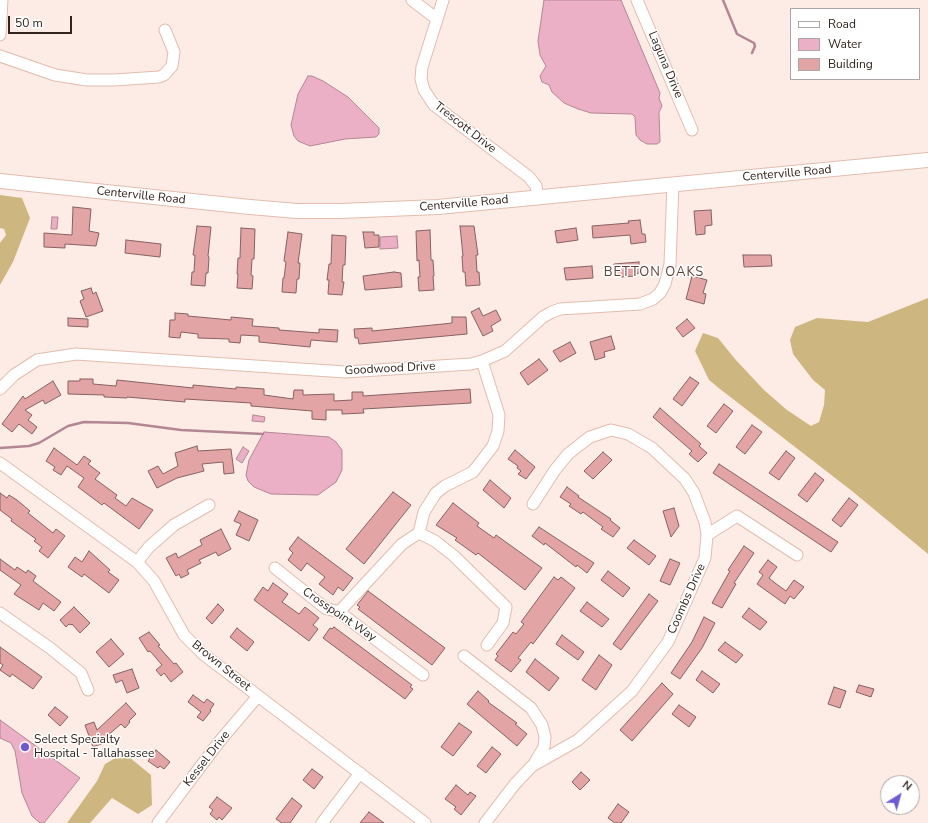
<!DOCTYPE html>
<html>
<head>
<meta charset="utf-8">
<style>
  body { margin:0 }
  #map { position:relative; width:928px; height:823px; overflow:hidden; background:#fdece6; font-family:"Nunito Sans",sans-serif }
  canvas { display:block }
  .legend { position:absolute; left:790px; top:8px; width:130px; height:72px; box-sizing:border-box; background:#fff; border:1px solid #ada7a5; margin:0; padding:5px 7px; list-style:none; font-size:12px; color:#31231e }
  .legend li { display:flex; align-items:center; gap:8px; height:20px }
  .legend b { width:20px; border:1px solid #ada7a5 }
  .north { position:absolute; left:880px; top:775px; width:40px; height:40px; box-sizing:border-box; background:#fff; border:1px solid #ada7a5; border-radius:50%; rotate:37deg; font-size:11px; font-weight:700; line-height:16px; text-align:center; color:#31231e }
  .north::after { content:''; display:block; margin:auto; width:14px; height:18px; background:#6e59d3; clip-path:polygon(50% 0,100% 100%,50% 72%,0 100%) }
  .scale { position:absolute; left:8px; top:16px; width:64px; height:18px; box-sizing:border-box; border:2px solid #31231e; border-top:0; padding-left:5px; font-size:12px; line-height:14px; white-space:nowrap; color:#31231e; -webkit-text-stroke:3px #fff; paint-order:stroke }
</style>
</head>
<body>
<div id="map">
<canvas width="928" height="823"></canvas>
<ul class="legend">
<li><b style="height:5px;background:#fff"></b>Road</li>
<li><b style="height:11px;background:#ebb0c6"></b>Water</li>
<li><b style="height:11px;background:#e3a4a5"></b>Building</li>
</ul>
<div class="north">N</div>
<div class="scale">50 m</div>
</div>
<script>
const ctx = document.querySelector('canvas').getContext('2d');
ctx.lineJoin = 'round';
function paint(path, color) { ctx.fillStyle = color; ctx.fill(path, 'evenodd'); }
const poly = rows => new Path2D(rows.map(r => 'M' + r).join(''));
function stroke(path, color, width, dash) { ctx.strokeStyle = color; ctx.lineWidth = width; ctx.lineCap = dash ? 'butt' : 'round'; ctx.setLineDash(dash || []); ctx.stroke(path); }
function write(font, color, halo, rows, align = 'center') {
  ctx.font = font + ' "Nunito Sans",sans-serif'; ctx.lineWidth = 3; ctx.setLineDash([]); ctx.textBaseline = 'middle'; ctx.strokeStyle = halo; ctx.fillStyle = color; for (const [text, x, y, turn = 0] of rows) {
    ctx.save(); ctx.translate(x, y); ctx.rotate((+turn || 0) * Math.PI / 180); ctx.textAlign = isNaN(turn) ? turn : align; if (halo) ctx.strokeText(text, 0, 0); ctx.fillText(text, 0, 0); ctx.restore();
  }
}
paint(poly([
  [0,195,22,198,30,218,13,262,0,285,0,243,6,235,4,229,0,228],
  [928,298,928,554,852,491,720,389,709,380,695,351,703,333,718,338,735,359,764,390,787,410,811,426,819,422,824,405,825,390,813,380,793,354,790,340,795,327,817,318,868,322],
  [124,753,151,775,152,805,138,814,112,798,90,823,67,823,97,781,105,764]
]), '#ceb681');
const water = poly([
  [544,0,621,0,660,93,659,98,662,106,659,112,660,142,657,144,647,144,640,140,636,135,635,117,632,114,591,113,578,109,564,103,552,92,549,85,542,82,540,76,546,66,540,55,538,41,544,0],
  [308,76,312,76,323,81,348,97,379,128,379,134,376,137,345,139,310,146,298,141,294,136,291,125,298,94,308,76],
  [52,217,58,217,57,229,51,229,52,217],
  [397,236,398,248,380,249,380,237,397,236],
  [253,415,265,417,264,422,252,421,253,415],
  [264,432,329,437,336,442,342,450,342,470,336,482,318,495,271,494,254,487,248,481,246,475,249,460,264,432],
  [243,447,249,451,242,463,236,459,243,447],
  [0,720,80,778,44,823,40,823,32,816,22,793,15,751,11,743,0,738,0,720]
]);
paint(water, '#ebb0c6');
stroke(water, '#b38694', 1);
stroke(poly([
  [723,0,737,34,754,43,755,46,752,53],
  [0,448,29,446,39,443,68,426,84,422,128,423,181,430,263,434]
]), '#b38694', 2.5);
const building = poly([
  [73,207,91,209,89,231,99,233,96,246,65,244,65,248,44,247,44,233,72,235,73,207],
  [711,210,712,225,705,226,705,234,696,235,694,211,711,210],
  [640,220,642,234,645,234,646,242,631,244,630,235,593,238,592,226,629,223,628,221,640,220],
  [197,226,211,227,208,256,209,257,208,273,206,273,205,286,191,285,192,272,194,272,195,255,193,255,197,226],
  [460,226,474,226,478,255,476,255,477,272,479,272,480,285,466,286,465,272,463,272,462,256,463,256,460,226],
  [241,228,255,229,254,259,252,259,251,275,253,276,252,289,237,288,238,274,237,274,238,258,240,258,241,228],
  [576,228,578,240,557,243,555,231,576,228],
  [430,230,431,260,433,260,434,276,433,276,434,290,419,291,418,277,420,277,419,260,417,261,416,231,430,230],
  [288,232,302,234,298,263,300,263,299,279,297,279,296,293,282,292,283,278,284,278,286,262,284,261,288,232],
  [363,232,374,232,374,235,379,235,379,247,365,248,363,232],
  [332,235,346,236,345,265,343,265,342,282,344,282,342,295,328,294,329,280,327,280,329,264,331,264,332,235],
  [126,240,161,244,160,257,125,253,126,240],
  [743,255,771,255,772,266,744,267,743,255],
  [639,262,639,273,635,274,635,276,621,277,621,275,615,275,614,264,639,262],
  [592,266,593,278,566,280,564,268,592,266],
  [394,272,401,273,402,287,365,290,363,276,394,272],
  [692,276,707,280,703,293,706,294,704,304,686,299,692,276],
  [91,288,93,294,96,292,103,311,86,317,80,301,84,299,81,291,91,288],
  [479,308,483,316,496,310,501,320,491,326,493,331,483,336,471,312,479,308],
  [175,313,188,314,188,316,231,320,231,317,253,319,252,326,279,328,279,330,319,333,319,329,338,330,337,342,311,340,310,347,259,342,259,336,241,335,240,343,229,342,229,339,198,338,198,334,181,332,180,338,169,337,170,320,175,320,175,313],
  [452,317,466,317,467,334,359,344,358,338,355,338,354,329,372,328,372,331,443,324,452,323,452,317],
  [68,318,88,319,88,327,68,326,68,318],
  [687,319,695,328,683,337,676,328,687,319],
  [611,336,615,349,604,352,605,357,595,360,590,342,611,336],
  [570,342,576,353,560,362,553,351,570,342],
  [539,359,548,370,528,385,520,373,539,359],
  [690,377,699,383,682,406,673,399,690,377],
  [80,379,93,379,93,384,116,386,117,380,193,388,193,385,236,389,236,387,264,389,264,395,293,399,294,390,303,390,303,395,334,394,334,401,352,400,352,392,363,392,363,396,470,389,471,403,363,409,364,413,342,414,342,410,326,410,326,420,312,419,312,411,251,406,251,403,185,399,185,402,127,397,127,398,104,397,104,395,68,394,68,381,80,381,80,379],
  [53,381,61,395,45,404,43,400,25,410,32,415,28,420,37,427,32,434,19,424,12,432,2,424,23,396,25,399,53,381],
  [724,404,733,411,716,433,707,426,724,404],
  [660,408,701,444,699,446,707,453,698,462,689,454,692,451,653,417,660,408],
  [752,425,762,432,745,454,736,447,752,425],
  [197,446,198,451,231,449,234,473,224,474,223,462,202,464,204,471,177,478,157,488,148,471,158,466,163,474,178,466,175,453,197,446],
  [54,448,77,465,84,456,91,461,88,464,100,473,95,479,117,495,115,498,126,506,132,498,153,510,139,529,104,503,102,505,78,487,84,478,67,466,61,475,53,470,55,467,46,461,54,448],
  [515,450,535,467,526,479,518,474,521,471,517,468,518,466,508,459,515,450],
  [786,451,795,458,779,480,769,473,786,451],
  [603,452,612,460,593,479,584,471,603,452],
  [719,464,838,542,831,552,713,473,719,464],
  [815,473,824,480,807,502,798,495,815,473],
  [490,480,511,498,504,508,483,490,490,480],
  [567,487,579,496,578,497,611,519,610,520,620,528,613,537,601,529,603,527,583,512,581,514,569,506,571,504,560,497,567,487],
  [393,492,411,505,364,564,346,549,393,492],
  [0,493,7,498,9,495,17,500,30,511,28,513,53,533,56,529,65,536,48,558,39,551,42,547,34,541,36,539,11,521,12,519,0,510,0,493],
  [849,498,858,505,841,527,832,520,849,498],
  [453,503,479,523,477,526,494,538,496,535,542,568,525,590,478,553,476,555,455,540,457,538,436,525,453,503],
  [674,508,679,526,671,537,663,511,674,508],
  [239,511,258,520,249,541,236,535,241,524,234,521,239,511],
  [539,527,594,563,587,573,577,565,576,567,545,543,544,545,532,536,539,527],
  [221,529,231,549,218,556,216,552,199,560,201,563,187,570,189,574,181,578,179,574,176,576,166,558,176,553,178,558,202,545,200,540,221,529],
  [298,537,353,578,343,591,338,587,333,595,319,584,325,577,312,567,307,563,301,571,288,560,293,553,289,549,298,537],
  [634,540,656,556,649,565,627,548,634,540],
  [744,546,754,553,734,583,736,584,722,608,712,603,730,571,728,570,744,546],
  [89,551,110,570,108,572,119,580,109,593,84,574,82,577,68,567,75,557,82,562,89,551],
  [0,559,15,570,17,567,26,573,28,570,36,576,33,581,61,602,54,611,43,603,39,610,14,594,21,585,0,570,0,559],
  [670,559,680,563,670,585,660,581,670,559],
  [768,560,777,567,769,578,775,583,786,591,794,580,804,587,794,599,790,596,785,604,757,584,763,575,759,572,768,560],
  [608,571,630,588,623,597,601,580,608,571],
  [554,577,558,580,561,577,575,588,533,644,531,642,518,658,521,660,511,672,495,660,498,656,496,654,513,632,516,634,524,624,521,622,554,577],
  [273,583,288,594,282,602,292,609,299,614,305,607,319,618,313,625,318,629,309,641,254,600,263,587,268,591,273,583],
  [368,591,445,648,432,665,358,609,360,607,357,605,368,591],
  [649,594,658,601,621,650,613,644,649,594],
  [587,602,609,619,602,627,580,611,587,602],
  [218,604,224,610,212,624,206,618,218,604],
  [74,607,90,623,80,633,72,624,71,625,69,624,66,627,60,620,74,607],
  [749,608,767,622,760,630,742,617,749,608],
  [704,617,715,623,702,648,680,679,671,673,692,642,704,617],
  [334,627,412,685,410,687,413,689,405,699,323,638,330,628,332,629,334,627],
  [237,628,254,642,247,651,230,637,237,628],
  [149,632,160,645,158,646,174,664,176,663,183,672,171,682,164,673,161,676,156,670,162,665,150,651,148,652,139,638,149,632],
  [562,635,584,652,578,660,556,644,562,635],
  [111,639,124,654,109,667,96,652,111,639],
  [725,642,743,655,736,663,718,650,725,642],
  [0,647,42,677,33,689,12,674,10,677,0,670,3,665,0,663,0,647],
  [599,655,612,665,596,690,582,680,599,655],
  [535,659,559,678,549,691,526,672,535,659],
  [132,669,139,688,127,693,122,680,116,683,113,675,132,669],
  [702,671,720,684,713,693,696,680,702,671],
  [662,683,673,694,632,741,620,730,662,683],
  [859,685,874,689,871,697,856,692,859,685],
  [834,687,846,691,840,708,828,704,834,687],
  [478,691,489,701,488,702,517,723,515,724,527,734,517,746,467,704,478,691],
  [193,695,204,703,207,699,214,704,210,710,211,711,203,721,197,717,201,712,188,702,193,695],
  [126,703,136,714,129,721,130,722,125,728,121,724,107,736,109,741,93,747,85,725,94,722,97,730,126,703],
  [679,705,696,717,689,727,672,714,679,705],
  [55,707,68,717,60,726,48,715,55,707],
  [459,723,472,732,453,756,441,747,459,723],
  [492,747,501,754,486,773,477,766,492,747],
  [156,750,170,762,164,769,160,766,158,768,148,761,156,750],
  [312,769,323,777,314,789,303,780,312,769],
  [581,772,590,780,580,790,572,782,581,772],
  [456,785,468,795,470,792,476,796,461,815,454,809,456,807,445,799,456,785],
  [217,797,232,808,222,820,219,817,217,820,210,814,213,810,209,807,217,797],
  [292,798,302,806,290,823,282,823,276,819,292,798],
  [618,804,629,812,621,823,615,823,608,818,618,804],
  [369,812,384,823,360,823,369,812]
]);
paint(building, '#e3a4a5');
stroke(building, '#866162', 1);
const minor = poly([
  [412,0,437,19],
  [443,0,422,67,421,79,424,90,434,105,529,177,536,186,538,198],
  [637,0,692,130],
  [0,35,2,0],
  [0,56,55,75,87,80,114,80,159,77,164,75,172,66,174,52,165,30],
  [0,389,14,375,37,360,76,354,345,372,471,364,482,361,505,351,543,317,552,312,560,309,640,304,653,299,660,293,665,284,670,264,673,184],
  [0,463,137,562,154,581,184,635,203,654,425,823],
  [419,533,435,541,454,556,506,607,503,623,487,645],
  [707,535,737,516,797,555],
  [137,562,149,547,174,525,209,505],
  [275,568,325,608,339,612,423,675],
  [339,612,402,544,419,533,424,512,436,493,445,486,473,472,493,446,498,431,499,415,482,361],
  [0,613,50,648,81,673,88,690],
  [464,656,531,708,542,725,545,737,544,747,535,762],
  [158,823,219,742,258,696],
  [322,823,360,773],
  [485,823,515,784,532,766,578,740,632,691,668,642,705,558,707,535,705,522,694,493,685,479,652,448,628,434,611,430,590,437,582,443,568,454,555,470,533,504]
]);
const major = poly([
  [0,181,250,207,297,211,340,211,438,207,928,160]
]);
stroke(minor, '#e3bcae', 13);
stroke(major, '#e3bcae', 16);
stroke(minor, '#fff', 11);
stroke(major, '#fff', 14);
for (const [x, y, r, color] of [
  [25,747,5,"#6e59d3"]
]) { const dot = new Path2D(); dot.arc(x, y, r, 0, 2 * Math.PI); ctx.fillStyle = color; ctx.fill(dot); stroke(dot, '#fff', 1.5); }
write('12px', '#31231e', '#fff', [
  ["Laguna Drive",665,65,67],
  ["Trescott Drive",465,128,38],
  ["Centerville Road",787,174,-5],
  ["Centerville Road",141,196,6],
  ["Centerville Road",464,204,-5],
  ["Goodwood Drive",390,369,-3],
  ["Coombs Drive",687,599,-66],
  ["Crosspoint Way",339,615,34],
  ["Brown Street",221,666,39],
  ["Kessel Drive",207,759,-52]
]);
write('12px', '#31231e', '#fff', [
  ["Select Specialty",34,740],
  ["Hospital - Tallahassee",34,754]
], 'left');
ctx.letterSpacing = '1px';
write('13px', '#5e3f33', '#fff', [
  ["BETTON OAKS",654,273]
]);
ctx.letterSpacing = '0px';
</script>
</body>
</html>
